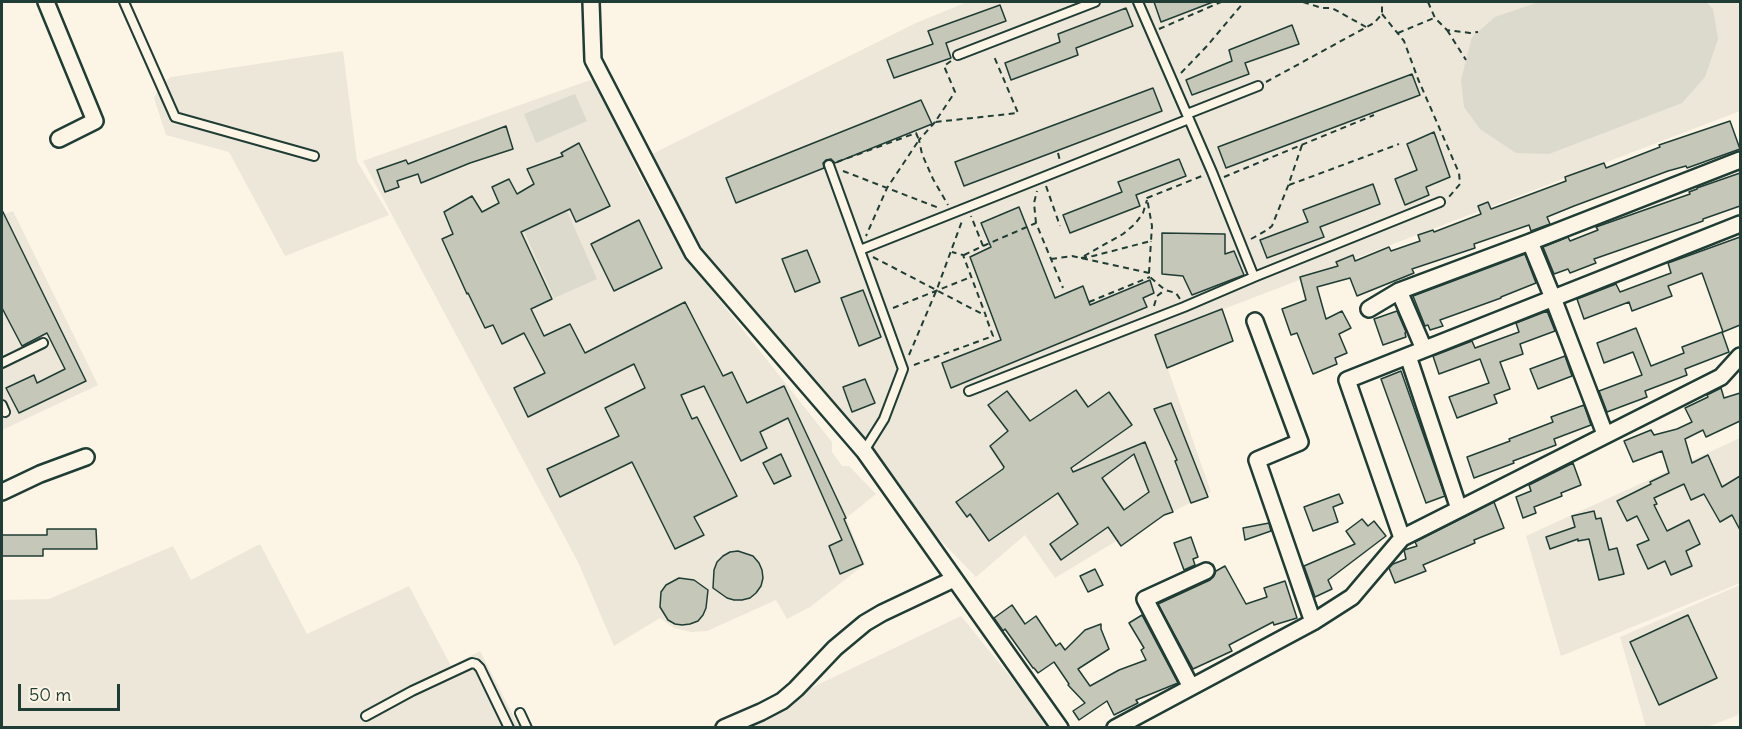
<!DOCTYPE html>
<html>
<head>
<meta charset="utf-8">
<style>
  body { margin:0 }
  #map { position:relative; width:1742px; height:729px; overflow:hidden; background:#fcf5e5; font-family:Delius,sans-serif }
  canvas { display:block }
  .frame { position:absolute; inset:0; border:3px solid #1f3d34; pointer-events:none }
  .scale { position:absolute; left:18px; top:684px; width:102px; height:27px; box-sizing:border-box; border:3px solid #1f3d34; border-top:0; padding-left:8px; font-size:18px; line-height:21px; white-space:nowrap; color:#1f3d34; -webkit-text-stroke:4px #fcf5e5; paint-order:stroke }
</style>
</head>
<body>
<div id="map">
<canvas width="1742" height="729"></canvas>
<div class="frame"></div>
<div class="scale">50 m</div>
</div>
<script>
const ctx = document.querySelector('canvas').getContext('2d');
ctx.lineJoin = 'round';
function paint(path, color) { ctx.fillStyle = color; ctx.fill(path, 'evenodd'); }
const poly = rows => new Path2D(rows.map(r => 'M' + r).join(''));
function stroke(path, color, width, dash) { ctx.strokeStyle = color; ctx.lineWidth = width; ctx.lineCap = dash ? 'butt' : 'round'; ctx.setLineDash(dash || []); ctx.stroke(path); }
paint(poly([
  [967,2,1740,2,1740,111,1156,335,1211,492,1113,543,1055,578,1025,535,976,577,917,516,687,237,642,159,916,23],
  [343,51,357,161,389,215,285,256,229,152,166,135,154,98,161,85,171,77],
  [593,79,614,118,638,172,683,254,832,442,832,452,842,466,849,466,876,494,846,518,865,564,810,607,787,619,776,600,707,631,691,632,674,628,660,618,614,646,578,562,363,161],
  [2,208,4,214,13,211,98,385,2,430],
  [1740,438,1740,583,1561,656,1526,536],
  [260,544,307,634,409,586,451,666,480,651,519,727,2,727,2,600,49,599,173,546,191,580],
  [1740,585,1740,707,1738,715,1707,727,1646,727,1620,637],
  [961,616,1051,727,728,728]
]), '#ece7d8');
paint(poly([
  [1539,2,1706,2,1713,9,1718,39,1705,77,1682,103,1549,154,1516,153,1480,129,1464,107,1461,80,1472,37,1495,17],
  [575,94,587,121,536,143,524,114],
  [567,211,597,279,554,298,524,231]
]), '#dcdacc');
const building = poly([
  [1154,2,1213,2,1161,22,1154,2],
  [1000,5,1006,21,946,43,951,58,894,78,887,60,933,44,928,31,1000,5],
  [1126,8,1133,26,1076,48,1078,55,1011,80,1005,63,1060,42,1058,34,1126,8],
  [1292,25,1299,44,1245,63,1249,74,1192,95,1186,80,1232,61,1229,50,1292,25],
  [1412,74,1420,95,1226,168,1218,147,1412,74],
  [1153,88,1162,111,964,186,955,162,1153,88],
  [921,100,932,124,835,163,831,159,826,160,823,163,824,168,736,203,726,178,921,100],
  [1730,121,1740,149,1687,168,1686,166,1668,171,1574,206,1547,217,1550,224,1531,231,1529,225,1474,244,1475,248,1412,269,1414,273,1357,296,1350,278,1317,287,1326,319,1342,311,1351,328,1339,334,1347,353,1335,358,1337,364,1313,374,1297,333,1291,335,1282,309,1306,300,1300,277,1338,266,1336,262,1353,255,1355,261,1389,247,1391,251,1420,241,1418,235,1433,230,1434,232,1481,214,1478,206,1488,202,1491,209,1566,181,1565,177,1604,163,1606,168,1660,147,1659,145,1730,121],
  [506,126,513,149,470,163,421,183,418,174,397,181,399,187,385,192,377,170,406,160,408,164,506,126],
  [1434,132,1450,177,1426,187,1429,195,1405,205,1395,179,1417,170,1407,144,1434,132],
  [579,143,610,206,576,222,570,209,521,232,552,299,531,309,544,336,570,324,585,353,685,302,723,376,732,372,747,403,784,386,846,518,844,519,863,564,840,574,829,546,842,540,788,418,760,432,767,448,741,461,704,386,681,395,692,419,697,417,737,496,694,517,704,535,675,549,632,462,560,497,547,469,619,436,605,408,645,388,634,364,528,417,514,388,545,373,524,333,502,344,493,325,485,328,468,293,467,294,442,239,453,234,444,212,472,196,482,212,499,203,492,187,509,179,517,194,534,184,527,169,563,156,561,153,579,143],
  [1179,159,1186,176,1136,195,1140,206,1070,233,1063,215,1122,192,1118,182,1179,159],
  [1740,173,1740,206,1703,219,1703,221,1594,259,1596,263,1570,273,1568,269,1554,274,1543,247,1568,237,1570,241,1598,230,1596,227,1690,194,1689,192,1697,189,1697,188,1740,173],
  [1373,184,1380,204,1320,227,1324,237,1267,258,1260,240,1308,222,1303,210,1373,184],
  [1019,207,1055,298,1083,286,1090,305,1150,280,1154,293,1143,298,1147,307,951,388,942,363,1001,340,970,257,991,247,981,223,1019,207],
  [2,210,86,381,19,413,6,388,34,375,37,383,65,369,47,333,22,346,2,308,2,210],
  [639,220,662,268,614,291,591,244,639,220],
  [1162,233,1225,234,1225,254,1234,251,1244,275,1192,295,1183,276,1162,274,1162,233],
  [1740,237,1740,325,1723,332,1702,273,1668,286,1672,296,1632,311,1629,302,1584,319,1577,299,1616,284,1620,292,1671,273,1668,263,1740,237],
  [807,250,820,282,795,292,782,259,807,250],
  [1525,254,1536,283,1501,297,1501,298,1440,320,1443,326,1430,330,1428,325,1425,326,1413,296,1525,254],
  [863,290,881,337,859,346,841,298,863,290],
  [1222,309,1233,341,1167,368,1155,335,1222,309],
  [1397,311,1406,332,1405,333,1406,337,1383,345,1374,319,1397,311],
  [1547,311,1555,331,1520,344,1523,354,1500,362,1510,389,1494,395,1497,403,1457,418,1449,397,1489,383,1480,359,1439,374,1433,356,1472,341,1475,348,1519,332,1516,323,1547,311],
  [1636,328,1651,366,1684,353,1682,347,1722,332,1729,352,1685,369,1687,375,1645,391,1647,397,1607,412,1599,391,1642,375,1633,352,1604,363,1597,343,1636,328],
  [1565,356,1572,376,1538,389,1530,369,1565,356],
  [1401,371,1445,496,1426,503,1381,379,1401,371],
  [865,379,875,403,852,412,843,387,865,379],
  [1721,388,1724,398,1740,393,1740,421,1706,437,1703,430,1685,439,1692,463,1708,455,1722,487,1740,476,1740,530,1732,515,1720,522,1704,494,1691,500,1684,484,1654,498,1657,504,1654,505,1667,531,1689,520,1700,544,1686,551,1692,566,1671,575,1665,561,1648,569,1637,545,1649,540,1637,516,1627,521,1617,501,1651,484,1650,482,1669,473,1662,451,1633,462,1624,441,1651,430,1654,435,1677,429,1692,422,1685,408,1708,397,1707,395,1721,388],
  [1076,390,1088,407,1109,392,1132,425,1071,468,1073,472,1145,442,1173,512,1164,515,1121,546,1108,527,1061,560,1050,544,1078,524,1058,493,989,541,970,514,967,517,956,502,1003,469,1004,467,990,446,1008,431,988,405,1007,391,1030,421,1076,390],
  [1134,454,1149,492,1124,510,1102,478,1134,454],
  [1171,403,1208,497,1191,503,1175,461,1177,460,1154,409,1171,403],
  [1584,405,1591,425,1554,439,1556,445,1513,461,1514,463,1474,478,1467,457,1510,441,1509,439,1553,422,1551,417,1584,405],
  [781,454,791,476,774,484,763,463,781,454],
  [1573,463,1581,485,1561,493,1562,496,1534,507,1536,513,1523,518,1516,497,1531,491,1529,485,1573,463],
  [1339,494,1343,503,1333,507,1338,522,1313,531,1304,507,1339,494],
  [1494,502,1504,528,1474,540,1475,543,1423,565,1426,571,1395,583,1389,568,1393,564,1406,559,1404,550,1417,546,1415,542,1494,502],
  [1594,511,1596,519,1601,518,1609,550,1617,548,1624,574,1599,580,1589,539,1578,541,1578,539,1550,549,1546,537,1575,527,1572,516,1594,511],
  [1362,519,1368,526,1374,521,1386,536,1328,580,1332,589,1315,597,1304,566,1355,544,1346,531,1362,519],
  [1269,523,1271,531,1245,540,1243,528,1269,523],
  [47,529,96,529,97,549,43,549,43,556,2,556,2,535,47,535,47,529],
  [1191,537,1198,557,1193,559,1195,565,1184,570,1174,543,1191,537],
  [738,551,753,556,759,563,762,570,763,578,761,586,756,593,750,598,742,600,734,600,727,598,713,588,714,570,717,562,723,556,730,552,738,551],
  [1225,566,1246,604,1267,597,1264,588,1285,581,1297,618,1274,625,1273,622,1229,645,1232,651,1193,669,1158,604,1210,580,1214,576,1216,571,1225,566],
  [1095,569,1103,585,1088,592,1080,576,1095,569],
  [679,578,694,580,708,590,706,608,703,615,698,621,690,624,682,625,675,624,668,620,660,607,661,592,666,585,679,578],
  [1012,605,1025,624,1036,616,1056,646,1060,643,1065,650,1085,630,1101,624,1101,629,1109,649,1078,669,1090,686,1119,670,1146,660,1141,650,1144,648,1129,623,1142,615,1178,683,1136,700,1138,703,1114,715,1107,701,1079,720,1073,711,1085,703,1068,685,1069,684,1054,662,1038,673,1034,668,1033,668,1005,629,1003,631,994,618,1012,605],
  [1688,615,1717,678,1659,705,1630,642,1688,615]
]);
paint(building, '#c5c7b9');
stroke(building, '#1f3d34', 1.5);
const lane = poly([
  [124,2,175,117,314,156],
  [958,55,1095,2],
  [1187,114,1258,86],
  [829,165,903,369,884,419,864,451],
  [860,250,1189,119],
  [1254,277,1440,202],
  [2,363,43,343],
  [969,391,1184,307,1254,277,1212,172,1138,2],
  [2,405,5,412],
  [520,713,527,728],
  [366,716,412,691,472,663,476,664,480,668,509,728]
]);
const street = poly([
  [46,2,95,121,59,139],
  [591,2,593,60,693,253,864,451,1060,728],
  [1530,242,1553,298,1605,434],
  [1399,291,1424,349],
  [1369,309,1399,291,1530,242,1740,160],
  [1255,321,1300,442,1257,460,1313,622],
  [1408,356,1459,509],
  [2,492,40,474,86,457],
  [1402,538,1347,380,1740,224],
  [1191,687,1145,599,1206,571],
  [724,728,761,712,782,701,796,689,835,648,865,623,882,613,954,579],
  [1115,728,1313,622,1352,597,1402,538,1721,377,1740,356]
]);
stroke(lane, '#1f3d34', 12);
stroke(street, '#1f3d34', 20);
stroke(poly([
  [1303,2,1322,8,1332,8,1366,27],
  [1428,2,1435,18,1447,30,1470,33,1478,32],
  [1382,14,1404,41,1418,79,1459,173,1460,184,1448,198],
  [1159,29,1221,2],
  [1447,30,1466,60],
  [1398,33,1434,18],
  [951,61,944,66,955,92,935,122,1018,113,993,54],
  [1181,73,1207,46,1244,2],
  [1266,82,1374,23,1382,14,1382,2],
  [935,122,919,140,922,154,933,179,948,205],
  [1058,153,1060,161],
  [837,162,916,133,919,140,887,188,866,236],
  [843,171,939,208],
  [1224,177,1374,115],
  [1289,185,1399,144],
  [1046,186,1060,226],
  [1036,223,1034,203,1037,191],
  [1251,239,1267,230,1272,226,1288,186,1302,145],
  [983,246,1036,223,1063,288],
  [964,255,983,246,971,216],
  [1084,256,1123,234,1135,224,1143,213,1147,200],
  [873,257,986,316,963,255,952,252],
  [1081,258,1093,256,1151,241,1152,226,1147,198,1202,176],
  [1051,259,1072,256,1149,273,1150,277,1165,290,1176,293,1180,299],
  [1149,273,1151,241],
  [1089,302,1150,277],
  [1154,306,1157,296,1165,290],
  [893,308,971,277],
  [909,355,937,289,962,221],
  [914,365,993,336,986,317]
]), '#1f3d34', 2, [6, 4.5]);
stroke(lane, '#fcf5e5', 8);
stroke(street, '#fcf5e5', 15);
</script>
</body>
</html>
